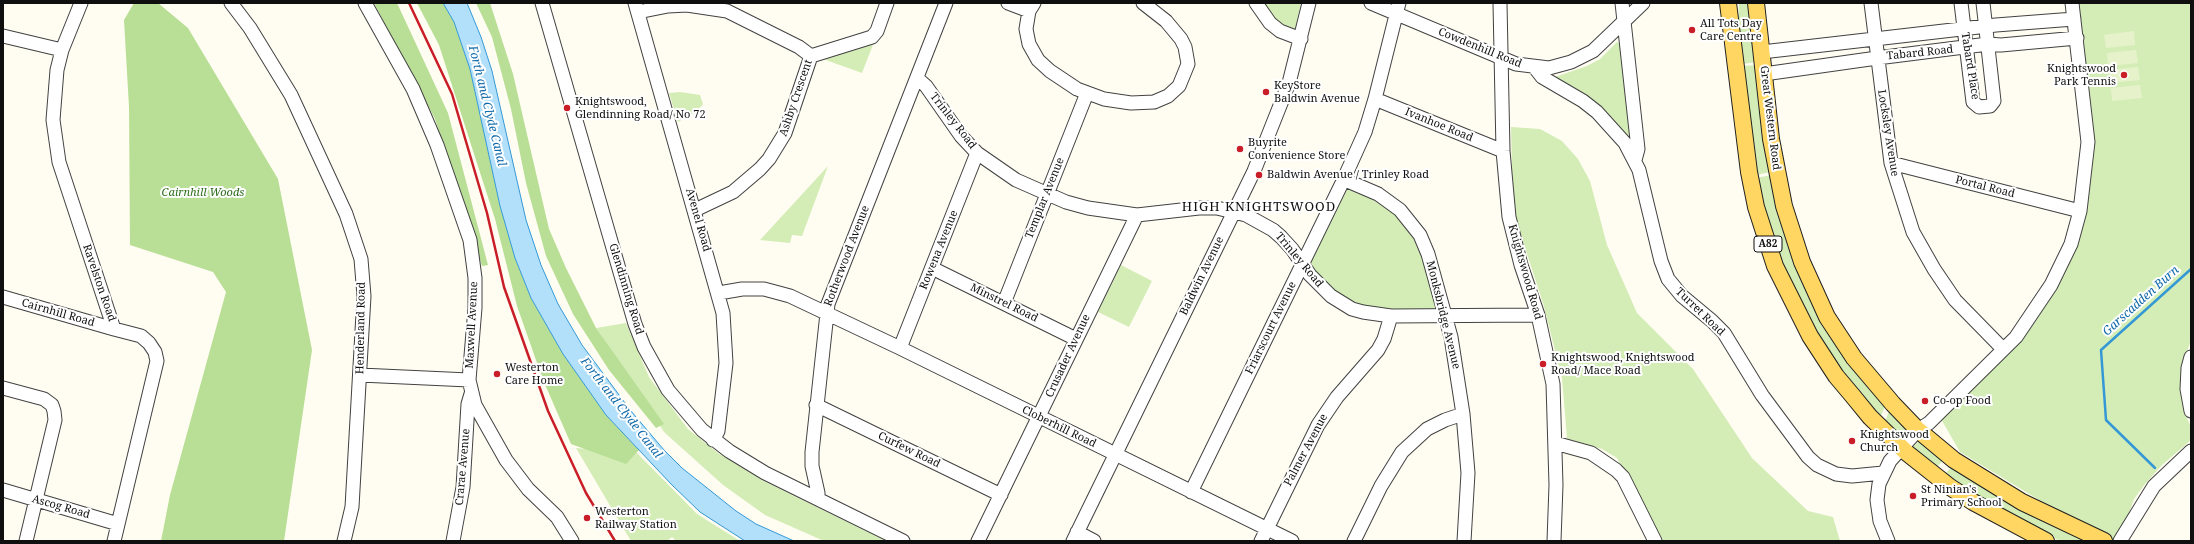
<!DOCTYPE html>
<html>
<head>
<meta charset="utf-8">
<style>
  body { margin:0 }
  #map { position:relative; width:2194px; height:544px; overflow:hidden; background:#fffcf1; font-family:"Noto Serif",serif }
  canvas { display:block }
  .frame { position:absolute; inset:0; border:4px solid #0f0f0f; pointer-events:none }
</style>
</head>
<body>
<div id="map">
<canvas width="2194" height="544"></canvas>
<div class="frame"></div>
</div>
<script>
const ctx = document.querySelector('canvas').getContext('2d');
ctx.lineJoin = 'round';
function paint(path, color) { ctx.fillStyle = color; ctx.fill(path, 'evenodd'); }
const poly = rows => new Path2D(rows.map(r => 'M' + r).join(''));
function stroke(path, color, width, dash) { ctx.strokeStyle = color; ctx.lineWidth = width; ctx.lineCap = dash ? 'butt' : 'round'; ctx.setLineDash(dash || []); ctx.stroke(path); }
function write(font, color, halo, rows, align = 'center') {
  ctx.font = font + ' "Noto Serif",serif'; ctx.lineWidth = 4; ctx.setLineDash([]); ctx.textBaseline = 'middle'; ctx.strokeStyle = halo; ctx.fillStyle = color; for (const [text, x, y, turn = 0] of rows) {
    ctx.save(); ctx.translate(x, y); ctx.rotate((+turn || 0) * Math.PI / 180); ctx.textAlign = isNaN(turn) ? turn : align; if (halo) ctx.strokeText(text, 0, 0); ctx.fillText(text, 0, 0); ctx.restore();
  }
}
paint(poly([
  [1264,3,1301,3,1295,29,1289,30,1277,23],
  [1739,3,1750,3,1757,62,1742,64,1738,23],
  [2072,3,2191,3,2191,340,2182,367,2180,389,2186,416,2191,427,2191,440,2162,465,2145,484,2134,499,2119,541,2107,541,1960,452,1941,419,2029,328,2039,315,2063,276,2085,173],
  [874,42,862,73,823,59],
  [1617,42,1620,44,1631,140,1589,97,1555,77,1587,66,1600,59],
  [1757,65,1771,172,1756,175,1742,66],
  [680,92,700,95,703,104,697,111,678,122,669,93],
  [1511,127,1540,129,1562,141,1578,159,1590,181,1607,245,1637,313,1693,369,1752,458,1808,511,1833,517,1840,541,1659,541,1617,458,1602,449,1567,439,1562,378,1543,303,1513,211],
  [828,166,802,236,792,235,790,243,760,240],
  [1772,175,1784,225,1886,404,1880,418,1845,378,1827,350,1793,292,1767,220,1756,178],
  [1348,188,1382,202,1393,211,1413,235,1425,263,1435,307,1434,309,1388,310,1364,306,1350,300,1329,287,1311,268,1310,264],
  [1121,265,1152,281,1129,327,1098,312],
  [626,323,649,377,688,429,718,453,762,480,886,541,824,541,765,515,723,485,664,432,596,328],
  [1890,408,1910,429,1903,439,1885,422],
  [1920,440,1943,460,1938,466,1935,467,1913,449,1914,446],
  [576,448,637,453,697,514,740,541,676,541,672,537,667,541,631,541],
  [1952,466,2092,541,2060,541,2002,512,1947,476,1946,473]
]), '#d4edb7');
paint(poly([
  [134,3,158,3,188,28,278,179,312,350,284,541,161,541,170,495,226,292,213,272,130,245,129,107,124,20],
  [374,3,397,3,448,113,488,265,482,266,435,119],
  [417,3,443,3,454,22,470,69,500,206,515,258,531,298,563,354,606,415,639,450,626,464,571,444,543,380,517,306,495,219,439,45],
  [476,3,490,3,513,74,549,229,566,268,596,328,664,424,656,428,609,370,573,314,546,256,526,183,511,109,492,37]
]), '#b8df95');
paint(poly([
  [2134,31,2135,45,2106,48,2104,35],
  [2136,50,2138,63,2108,66,2107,53],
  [2138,67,2140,80,2110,83,2109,70],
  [2140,85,2142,98,2112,101,2111,88]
]), '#e6f3ca');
const water = poly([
  [443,3,467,3,481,37,492,71,526,220,541,265,558,304,582,345,631,411,664,450,682,468,736,511,756,524,794,541,745,541,700,512,671,484,606,415,563,354,531,298,515,258,500,206,470,69,454,22,443,3]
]);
paint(water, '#b2e0fa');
stroke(water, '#3498d6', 1);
stroke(poly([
  [2155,468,2106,420,2101,350,2191,269]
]), '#3498d6', 2.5);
const minor = poly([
  [81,3,62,50,57,70,53,120,59,162,114,329,141,336,149,343,155,352,157,361,114,541],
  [231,3,250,28,291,95,346,214,361,259,364,296,352,507,344,541],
  [365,3,413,89,437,145,470,240,475,278,475,308,469,380,475,405,506,460,528,489,557,517,572,541],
  [542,3,635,324,644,347,668,390,702,430,729,451,765,473,903,541],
  [635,3,723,313,726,363,718,431,713,440],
  [1008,3,1029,11],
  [1034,3,1029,11,1026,29,1029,44,1038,60,1050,71,1077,89,1104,99,1131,103,1154,102,1168,96,1179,86,1188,64,1185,47,1181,39,1166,21,1143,3],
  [1256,3,1270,23,1280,31,1301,39],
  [1371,3,1516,64,1549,68,1571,62,1593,51,1643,3],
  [1500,3,1503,151,1509,217,1521,265,1538,315,1553,384,1556,485,1554,541],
  [1622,3,1638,149,1635,160],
  [1871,3,1891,163,1913,232,1934,269,1955,300,2003,349],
  [1961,3,1973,102,1979,107,1990,106,1994,101,1983,3],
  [638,12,668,6,687,5,727,11,799,47,811,56,785,133,769,159,760,169,733,192,695,210],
  [3,36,62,50],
  [1762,52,1996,25,2074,19],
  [811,56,872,37,877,31,887,3],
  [1535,68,1542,77,1583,101,1597,112,1625,143,1639,170,1661,261,1668,279,1682,296,1712,321,1724,333,1762,395,1808,457,1817,465,1836,474,1852,476,1883,473],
  [1764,74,1877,58,1988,44,2001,45,2077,38],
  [917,78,926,86,961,136,977,153,1016,180,1066,202,1088,208,1137,215,1199,208,1217,208,1246,215,1273,230,1281,237,1292,249,1310,275,1331,296,1352,309,1363,312,1391,316,1538,315],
  [1375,99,1503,151],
  [1891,163,2080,211],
  [1343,179,1378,194,1400,210,1420,235,1428,254,1451,337,1463,414,1468,473,1464,541],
  [932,268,1076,339],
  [719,293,742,289,764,289,790,296,900,348,1292,541],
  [3,297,114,329],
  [1004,303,1087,93],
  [900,348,977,153],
  [2191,357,2188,368,2187,389,2191,411],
  [360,375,469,380],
  [3,388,44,399,52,405,54,411,55,420,26,541],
  [816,405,1001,495],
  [1555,443,1591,453,1616,470,1623,477,1655,541],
  [3,490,118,524],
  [1191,492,1342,183,1365,132,1375,99,1399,3],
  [818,499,818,493,812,466,812,452,828,304,946,3],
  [1077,532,1094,541],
  [453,541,463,487,468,404,471,394],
  [978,541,1137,215],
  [1073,541,1254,171,1289,83,1309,3],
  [1261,541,1318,425,1337,397,1378,350,1384,339,1391,316],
  [1354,541,1381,486,1402,452,1427,429,1445,420,1463,414],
  [1888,541,1880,521,1877,500,1879,484,1890,461,1918,430,1929,423,2016,337,2051,285,2071,244,2080,211,2088,142,2072,3],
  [2120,541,2154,486,2191,451]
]);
const major = poly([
  [1728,3,1749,172,1756,207,1775,266,1810,336,1836,376,1852,395,1870,417,1907,453,1950,487,1973,502,2046,541],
  [1756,3,1771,139,1784,206,1802,262,1827,317,1854,358,1893,404,1918,430,1954,460,2022,502,2104,541]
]);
stroke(minor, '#424242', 15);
stroke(major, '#202020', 18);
stroke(minor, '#fff', 13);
stroke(major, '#ffd661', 16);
stroke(poly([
  [409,3,452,94,487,213,504,287,548,411,586,493,615,541]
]), '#c91d28', 2.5);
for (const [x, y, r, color] of [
  [1692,30,4,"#c91d28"],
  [2124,75,4,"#c91d28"],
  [1266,92,4,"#c91d28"],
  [567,108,4,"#c91d28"],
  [1240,149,4,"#c91d28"],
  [1259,175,4,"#c91d28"],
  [1543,364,4,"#c91d28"],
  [497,374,4,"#c91d28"],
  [1925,401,4,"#c91d28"],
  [1852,441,4,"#c91d28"],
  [1913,496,4,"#c91d28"],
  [587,518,4,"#c91d28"]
]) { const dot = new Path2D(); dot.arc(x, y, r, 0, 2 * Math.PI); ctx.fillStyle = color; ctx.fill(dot); stroke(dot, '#fff', 1.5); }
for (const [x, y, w] of [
  [1768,244,28]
]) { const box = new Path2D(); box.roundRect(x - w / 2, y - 8, w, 16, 3); ctx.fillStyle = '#fff'; ctx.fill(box); stroke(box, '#0f0f0f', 1); }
write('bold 10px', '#0f0f0f', null, [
  ["A82",1768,244]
]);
write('11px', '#0f0f0f', '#fff', [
  ["All Tots Day",1700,24],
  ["Care Centre",1700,37],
  ["Knightswood",2116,69,"right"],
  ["Park Tennis",2116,82,"right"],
  ["KeyStore",1274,86],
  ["Baldwin Avenue",1274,99],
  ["Knightswood,",575,102],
  ["Glendinning Road/ No 72",575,115],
  ["Buyrite",1248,143],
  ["Convenience Store",1248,156],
  ["Baldwin Avenue / Trinley Road",1267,175],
  ["Knightswood, Knightswood",1551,358],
  ["Road/ Mace Road",1551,371],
  ["Westerton",505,368],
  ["Care Home",505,381],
  ["Co-op Food",1933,401],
  ["Knightswood",1860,435],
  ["Church",1860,448],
  ["St Ninian's",1921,490],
  ["Primary School",1921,503],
  ["Westerton",595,512],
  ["Railway Station",595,525]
], 'left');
write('11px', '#0f0f0f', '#fff', [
  ["Cowdenhill Road",1480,48,22],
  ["Tabard Road",1920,53,-6],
  ["Tabard Place",1970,66,81],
  ["Ashby Crescent",796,98,-71],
  ["Great Western Road",1770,118,83],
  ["Trinley Road",953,121,52],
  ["Ivanhoe Road",1439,125,22],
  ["Locksley Avenue",1888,133,81],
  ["Portal Road",1985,187,14],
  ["Templar Avenue",1045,198,-68],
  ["Avenel Road",698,220,74],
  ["Rowena Avenue",939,250,-68],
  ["Rotherwood Avenue",847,256,-69],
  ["Trinley Road",1299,260,50],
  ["Knightswood Road",1525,272,74],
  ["Baldwin Avenue",1202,276,-64],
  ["Ravelston Road",99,283,71],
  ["Glendinning Road",626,289,73],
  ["Minstrel Road",1004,303,26],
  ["Turret Road",1700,312,44],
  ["Cairnhill Road",58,313,16],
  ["Monksbridge Avenue",1443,315,76],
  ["Maxwell Avenue",472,325,-87],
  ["Henderland Road",361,328,-89],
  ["Friarscourt Avenue",1271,328,-64],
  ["Crusader Avenue",1068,356,-65],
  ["Cloberhill Road",1059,427,26],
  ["Curfew Road",909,450,26],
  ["Palmer Avenue",1306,450,-62],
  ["Crarae Avenue",463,467,-85],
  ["Ascog Road",61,507,16]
]);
write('italic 11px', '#2c6c1a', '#fff', [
  ["Cairnhill Woods",203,193]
]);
write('italic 12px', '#0f69aa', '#fff', [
  ["Forth and Clyde Canal",487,106,76],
  ["Garscadden Burn",2141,301,-42],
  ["Forth and Clyde Canal",621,408,52]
]);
ctx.letterSpacing = '1px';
write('13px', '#0f0f0f', '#fff', [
  ["HIGH KNIGHTSWOOD",1259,207]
]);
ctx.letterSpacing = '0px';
</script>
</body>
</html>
